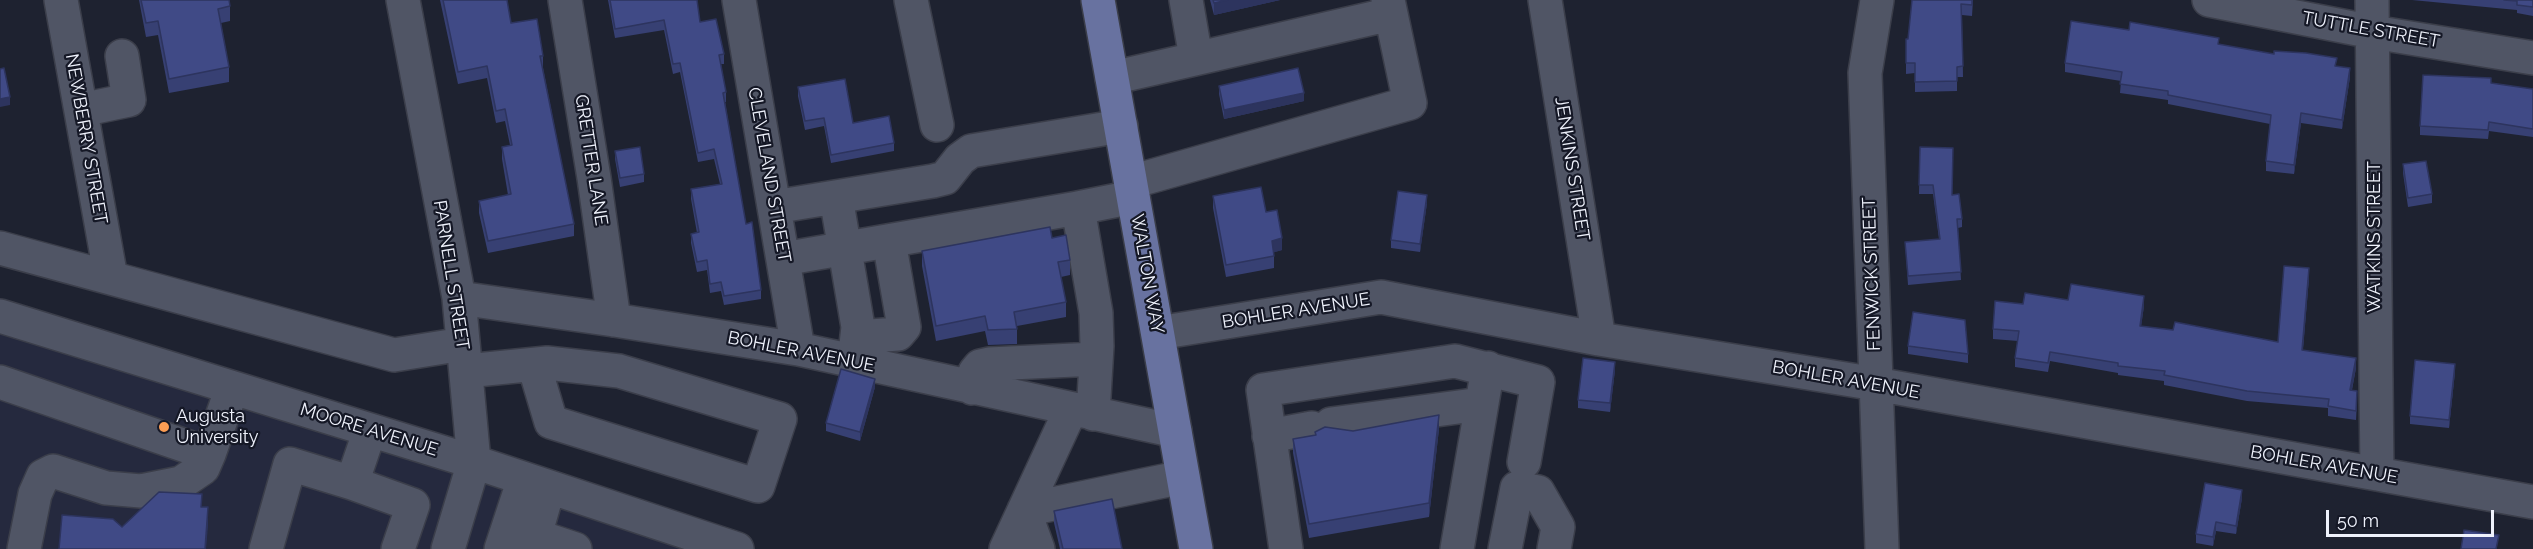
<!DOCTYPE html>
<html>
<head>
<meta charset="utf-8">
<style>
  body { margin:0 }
  #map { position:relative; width:2533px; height:549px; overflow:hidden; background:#1e2230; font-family:Raleway,sans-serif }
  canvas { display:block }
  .scale { position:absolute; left:2326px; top:510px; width:168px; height:27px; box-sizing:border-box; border:3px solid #eff2fc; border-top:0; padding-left:8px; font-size:18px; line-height:21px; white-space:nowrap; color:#eff2fc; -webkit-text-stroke:4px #151826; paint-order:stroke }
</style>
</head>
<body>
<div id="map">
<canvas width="2533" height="549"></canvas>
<div class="scale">50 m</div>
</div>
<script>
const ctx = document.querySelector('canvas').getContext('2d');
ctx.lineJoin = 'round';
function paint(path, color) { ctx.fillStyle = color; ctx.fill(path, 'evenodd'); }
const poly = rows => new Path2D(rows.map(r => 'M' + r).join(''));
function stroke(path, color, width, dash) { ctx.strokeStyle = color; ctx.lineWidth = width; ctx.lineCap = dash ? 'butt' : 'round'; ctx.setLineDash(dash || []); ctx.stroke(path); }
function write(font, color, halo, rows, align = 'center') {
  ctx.font = font + ' Raleway,sans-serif'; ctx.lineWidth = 4.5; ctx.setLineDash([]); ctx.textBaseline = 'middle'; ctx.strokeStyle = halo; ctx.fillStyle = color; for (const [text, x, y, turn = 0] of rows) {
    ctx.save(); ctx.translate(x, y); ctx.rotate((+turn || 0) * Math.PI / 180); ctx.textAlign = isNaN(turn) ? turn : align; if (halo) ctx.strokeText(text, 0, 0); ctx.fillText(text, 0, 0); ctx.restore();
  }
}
paint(poly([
  [0,331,703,549,0,549]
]), '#25293e');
const minor = poly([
  [61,0,111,278],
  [403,0,459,298,474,462,448,549],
  [565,0,594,178,614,320],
  [739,0,798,349],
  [911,0,937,125],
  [1186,0,1196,58],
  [1545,0,1599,339],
  [1877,0,1865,73,1882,549],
  [2209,0,2373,32,2533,58],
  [2372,0,2377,474],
  [1112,78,1391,14],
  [81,110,129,100,122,56],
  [1131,182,1410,103,1388,0],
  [836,197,858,327,854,362],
  [774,207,933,181,945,178,960,159,971,151,1121,126],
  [0,248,394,355,463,344],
  [783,259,1078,208],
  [459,298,614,320,798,349,1175,431],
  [0,316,474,462,737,549],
  [1158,333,1381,297,1599,339,1876,384,2533,502],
  [857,337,898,334,904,327,889,241],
  [466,371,547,363,619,371,780,419,758,486,551,422,534,365],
  [0,382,209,454,203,468,181,483,141,491,106,488,53,471,43,476,35,494,24,549],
  [972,388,975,372,980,366,989,364,1096,359],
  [1093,414,1097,346,1096,313,1078,208,1133,197],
  [1331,424,1481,404],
  [370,430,352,483,413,505,398,549],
  [1269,436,1312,428],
  [209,454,232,388],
  [1024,510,1183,477],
  [1024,510,1038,549],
  [536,532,545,539,575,549],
  [266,549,290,464,352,483],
  [501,549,524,479],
  [524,549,526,543,536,532,549,487],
  [1006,549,1071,409],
  [1286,549,1263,390,1455,361,1538,382,1524,462],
  [1457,549,1488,368],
  [1505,549,1517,488,1538,492,1558,527,1554,549]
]);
const major = poly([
  [1098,0,1196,549]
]);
stroke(minor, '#3b3e4a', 36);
stroke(major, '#3b3e4a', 36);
stroke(minor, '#505565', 33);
stroke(major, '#6872a0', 33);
paint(poly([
  [139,0,229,0,230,6,230,21,221,23,229,67,229,82,169,93,158,35,146,37],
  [440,0,507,0,511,23,543,56,543,68,574,224,574,236,488,253,479,213,479,201,508,195,502,159,502,147,510,145,505,121,496,123,487,78,458,84],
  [608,0,697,0,700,22,724,54,724,64,721,64,726,92,726,102,725,102,746,224,761,290,761,299,724,305,721,291,710,293,707,270,697,272,691,243,691,234,697,233,691,199,691,189,720,184,714,159,698,162,680,72,673,74,664,30,615,38],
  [1210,0,1280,0,1214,15],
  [1912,0,1973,0,1972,16,1962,15,1963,77,1957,77,1957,91,1915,92,1915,73,1906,74,1906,39,1908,39],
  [2412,0,2533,0,2533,16,2517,13,2517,10],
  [2219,44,2337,66,2350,77,2342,129,2301,123,2294,174,2266,171,2266,161,2270,124,2168,104,2168,100,2120,93,2121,81,2065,72,2065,63],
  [2491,83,2533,89,2533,137,2489,131,2488,139,2420,135,2420,126],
  [1219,86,1304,101,1224,119,1219,94],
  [798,87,853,123,894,143,894,151,831,163,824,126,805,130,798,96],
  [1920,147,1952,195,1962,219,1962,227,1958,228,1961,280,1908,285,1905,242,1939,239,1933,194,1919,194],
  [615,151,644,174,644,182,620,187,615,159],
  [2403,164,2432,194,2432,203,2408,207,2403,173],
  [1213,196,1266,212,1282,250,1274,252,1274,268,1226,277,1213,208],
  [1427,203,1420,252,1391,248,1391,240],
  [1052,238,1070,260,1070,275,1061,277,1066,302,1066,317,1017,326,1017,344,988,345,985,331,936,341,922,266,922,251],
  [2309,278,2303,350,2356,368,2352,390,2357,401,2356,420,2328,416,2328,408,2247,401,2164,385,2164,381,2118,375,2118,373,2050,361,2048,372,2015,367,2015,358,2018,341,1993,339,1993,329,2023,304,2068,300,2144,306,2141,326,2278,342],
  [1908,346,1968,354,1968,363,1908,354],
  [1615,370,1610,412,1578,408,1578,400],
  [2455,372,2449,428,2410,424,2410,416],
  [875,387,860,441,826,431,826,423],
  [1439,429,1429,517,1309,538,1293,453,1293,439,1315,435,1353,431],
  [2242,498,2236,534,2216,531,2213,546,2196,543,2196,534],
  [1054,511,1122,549,1060,549,1054,523]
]), '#374073');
paint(poly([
  [1228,0,1280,0,1214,15,1214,3],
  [2350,68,2350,77,2342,129,2342,120],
  [1304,93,1304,101,1224,119,1224,110],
  [10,97,10,105,0,107,0,99],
  [2301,113,2301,123,2294,174,2294,165],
  [1427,195,1427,203,1420,252,1420,244],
  [1282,238,1282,250,1272,253,1272,241],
  [2309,268,2309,278,2302,359,2302,350],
  [2144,296,2144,306,2140,335,2140,326],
  [2356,358,2356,368,2350,399,2350,390],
  [1615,362,1615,370,1610,412,1610,403],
  [2455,364,2455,372,2449,428,2449,420],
  [875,379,875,387,860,441,860,432],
  [1439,415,1439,429,1429,517,1429,503],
  [2242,490,2242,498,2236,534,2236,526],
  [208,507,208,526,206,549,205,549],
  [2216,522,2216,531,2213,546,2213,537]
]), '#2d345e');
const building = poly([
  [141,0,229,0,230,6,218,9,229,67,169,79,158,21,146,23,141,0],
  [443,0,507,0,511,23,537,19,543,56,540,56,574,224,488,241,479,201,511,194,502,147,512,145,505,109,496,111,487,66,458,72,443,0],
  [610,0,697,0,700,22,716,19,724,54,719,55,726,92,723,93,746,224,752,222,761,290,724,296,721,282,710,284,707,260,697,262,691,234,699,232,691,189,722,184,714,149,698,153,680,63,673,64,664,20,615,29,610,0],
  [1213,0,1228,0,1214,3,1213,0],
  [1912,0,1972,0,1972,5,1961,4,1963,66,1957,67,1957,81,1915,82,1915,63,1906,63,1906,39,1908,39,1912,0],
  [2504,0,2533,0,2533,7,2517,5,2517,1,2504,0],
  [2071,21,2129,30,2130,22,2219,38,2218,44,2274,54,2274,51,2306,53,2337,58,2335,66,2350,68,2342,120,2301,113,2294,165,2266,161,2271,115,2168,95,2168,91,2120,84,2122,72,2065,63,2071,21],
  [4,68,10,97,0,99,0,69,4,68],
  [1298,68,1304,93,1224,110,1219,86,1298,68],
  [2423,75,2491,78,2491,83,2533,89,2533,129,2489,122,2488,130,2420,126,2423,75],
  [845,79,853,123,889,116,894,143,831,155,824,118,805,121,798,87,845,79],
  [640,147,644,174,620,178,615,151,640,147],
  [1920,147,1953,148,1952,195,1959,194,1962,219,1957,219,1961,272,1908,276,1905,242,1940,239,1933,185,1919,185,1920,147],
  [2426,161,2432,194,2408,198,2403,164,2426,161],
  [1261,187,1266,212,1277,210,1282,238,1272,241,1274,256,1226,265,1213,196,1261,187],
  [1398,191,1427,195,1420,244,1391,240,1398,191],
  [1050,227,1052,238,1066,235,1070,260,1058,262,1066,302,1014,312,1017,329,988,330,985,316,936,326,922,251,1050,227],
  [2284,266,2309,268,2302,350,2356,358,2350,390,2357,391,2356,411,2328,406,2329,399,2247,391,2164,375,2165,371,2118,366,2118,363,2050,352,2048,363,2015,358,2019,331,1993,329,1995,301,2023,304,2025,293,2068,300,2071,284,2144,296,2140,326,2173,330,2175,322,2278,342,2284,266],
  [1913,312,1965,320,1968,354,1908,346,1913,312],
  [1583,358,1615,362,1610,403,1578,400,1583,358],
  [2415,360,2455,364,2449,420,2410,416,2415,360],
  [841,369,875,379,860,432,826,423,841,369],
  [1439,415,1429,503,1309,524,1293,439,1316,435,1315,432,1325,427,1353,431,1439,415],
  [2205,483,2242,490,2236,526,2216,522,2213,537,2196,534,2205,483],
  [159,492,202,494,201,507,208,507,205,549,59,549,62,515,113,519,122,527,159,492],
  [1112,499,1122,549,1063,549,1054,511,1112,499],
  [2464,530,2499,535,2496,549,2461,549,2464,530]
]);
paint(building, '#404a86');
stroke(building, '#2d345e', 1.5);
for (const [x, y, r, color] of [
  [164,427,6,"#fc9d53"]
]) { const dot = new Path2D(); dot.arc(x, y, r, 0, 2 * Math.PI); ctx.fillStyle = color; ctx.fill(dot); stroke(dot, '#151826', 2); }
write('18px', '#eff2fc', '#151826', [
  ["TUTTLE STREET",2371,30,10],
  ["NEWBERRY STREET",86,139,80],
  ["GRETTER LANE",591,160,81],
  ["JENKINS STREET",1572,169,81],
  ["CLEVELAND STREET",769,175,80],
  ["WATKINS STREET",2375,237,-90],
  ["WALTON WAY",1147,274,80],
  ["FENWICK STREET",1872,274,-92],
  ["PARNELL STREET",451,275,81],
  ["BOHLER AVENUE",1296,311,-9],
  ["BOHLER AVENUE",801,352,11],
  ["BOHLER AVENUE",1846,380,10],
  ["MOORE AVENUE",369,430,17],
  ["BOHLER AVENUE",2324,465,10]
]);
write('18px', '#eff2fc', '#151826', [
  ["Augusta",176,417],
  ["University",176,438]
], 'left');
</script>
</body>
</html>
